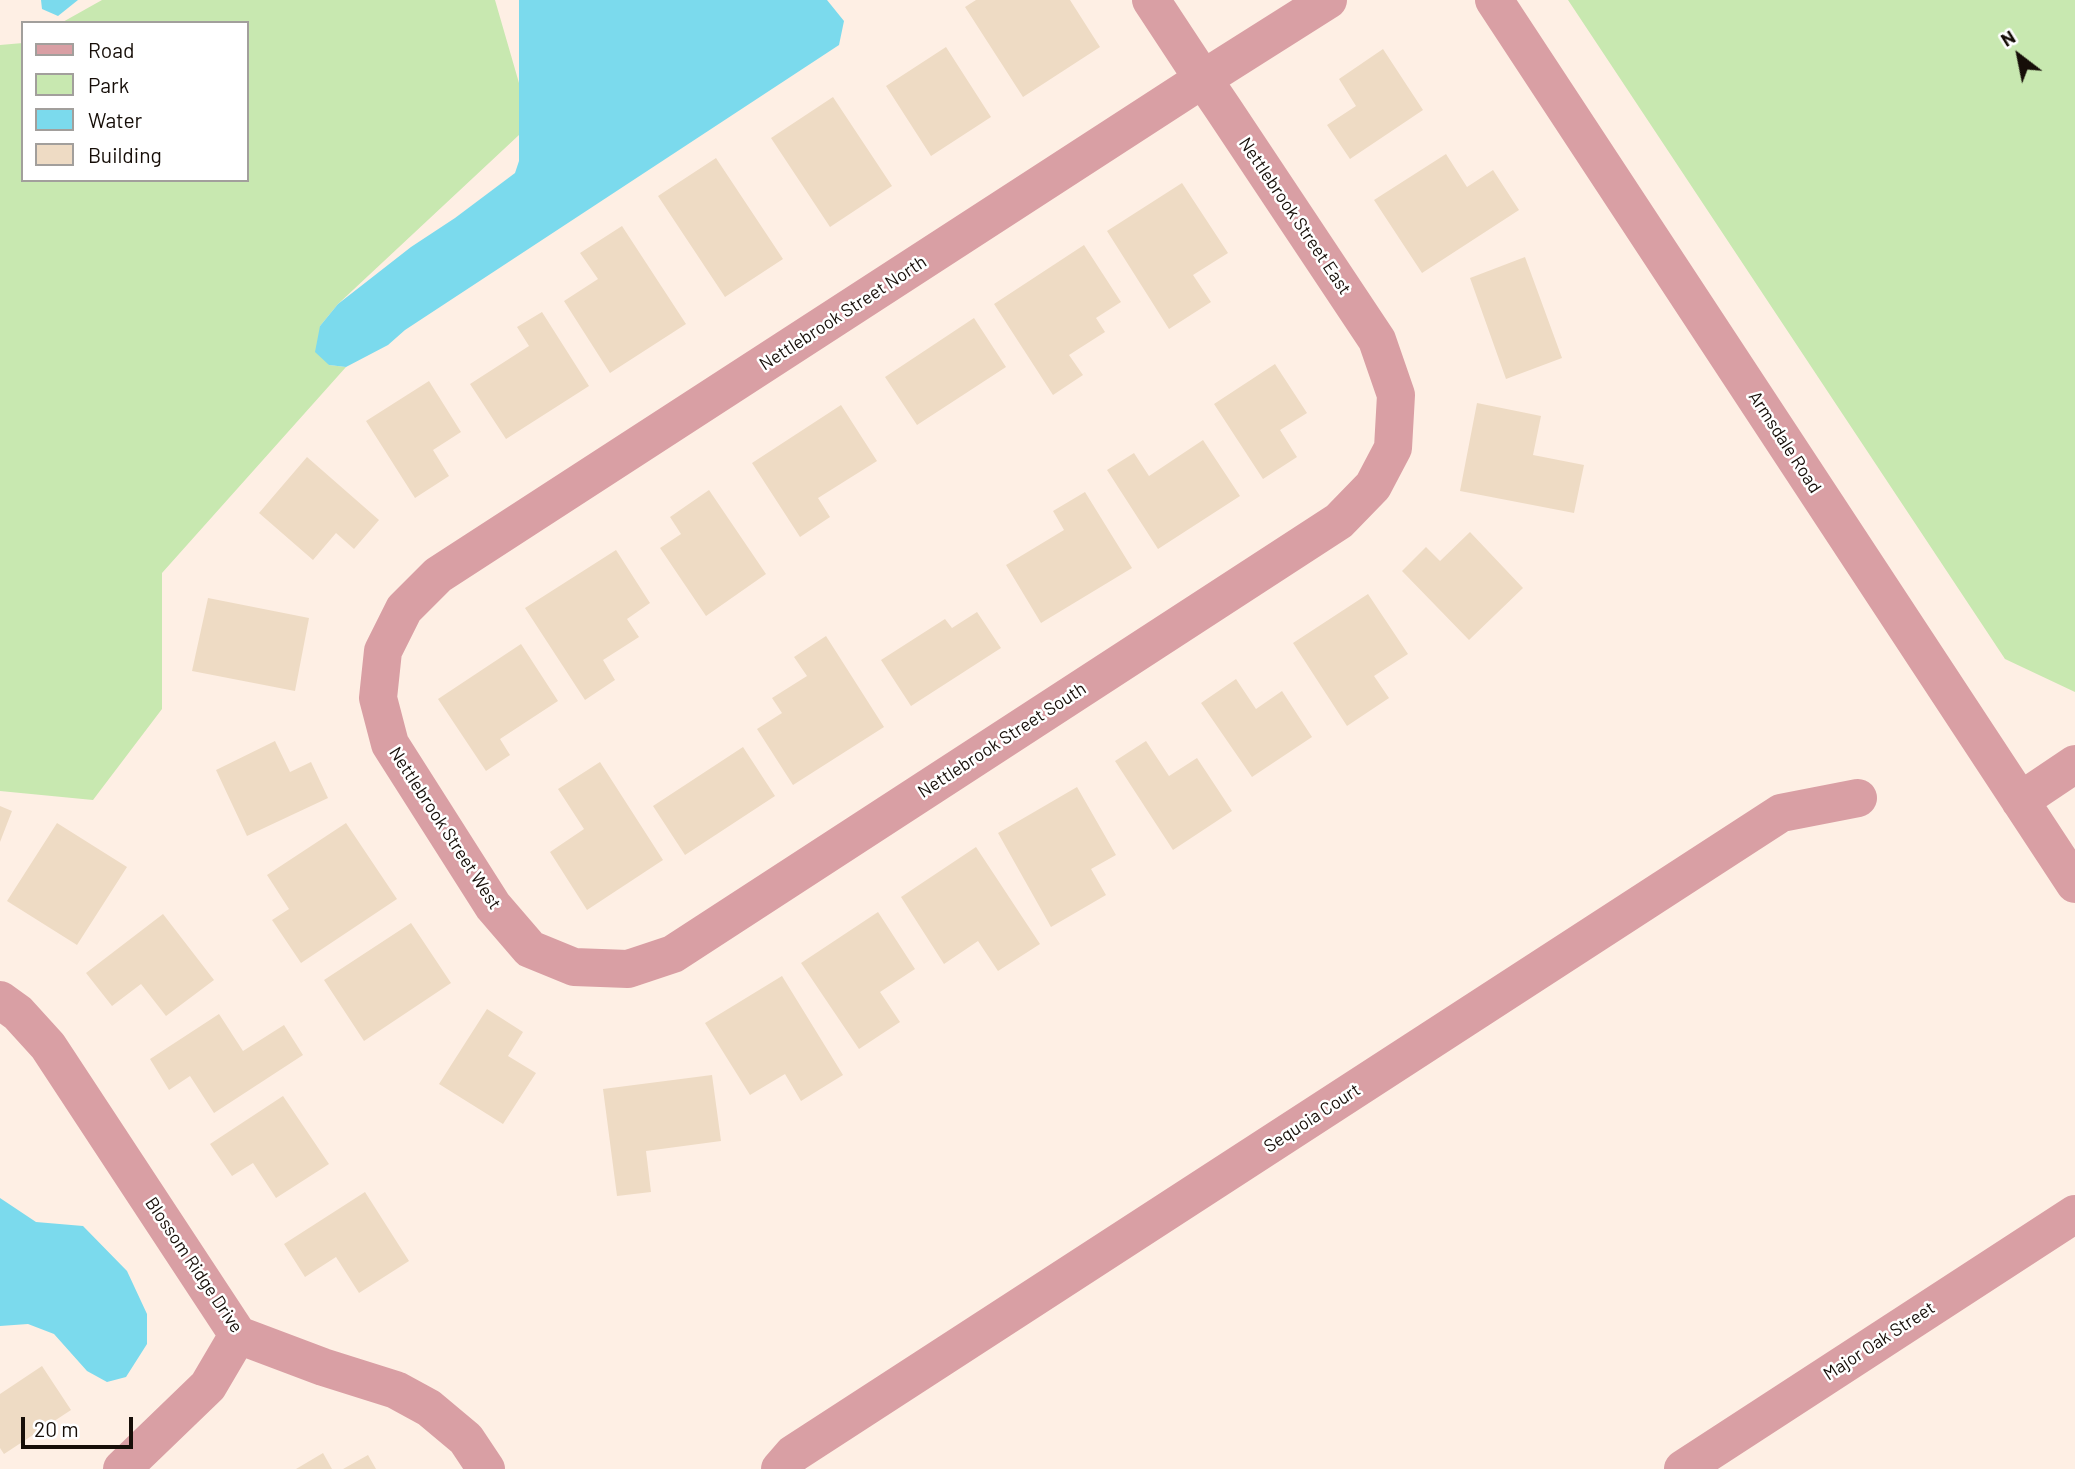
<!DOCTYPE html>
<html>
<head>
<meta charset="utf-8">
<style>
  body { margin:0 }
  #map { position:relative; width:2075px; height:1469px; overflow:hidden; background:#feefe4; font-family:Barlow,sans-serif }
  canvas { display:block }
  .legend { position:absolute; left:21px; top:21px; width:228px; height:161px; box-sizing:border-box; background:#fff; border:2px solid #a29f9c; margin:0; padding:9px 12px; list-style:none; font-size:21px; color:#160e08 }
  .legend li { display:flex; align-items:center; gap:14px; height:35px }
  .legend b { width:35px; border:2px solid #a29f9c }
  .north { position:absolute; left:1984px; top:21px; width:70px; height:70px; -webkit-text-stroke:5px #fff; paint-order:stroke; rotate:328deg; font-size:19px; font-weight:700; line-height:28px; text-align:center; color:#160e08 }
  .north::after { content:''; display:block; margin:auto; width:24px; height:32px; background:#160e08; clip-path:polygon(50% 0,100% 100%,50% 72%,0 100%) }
  .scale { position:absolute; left:21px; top:1417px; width:112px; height:32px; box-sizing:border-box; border:4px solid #160e08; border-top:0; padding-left:9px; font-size:21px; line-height:24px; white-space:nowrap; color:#160e08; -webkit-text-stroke:5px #fff; paint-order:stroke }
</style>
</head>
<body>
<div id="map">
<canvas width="2075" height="1469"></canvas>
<ul class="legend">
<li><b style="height:9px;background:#d99fa4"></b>Road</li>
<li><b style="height:19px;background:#c8e8b0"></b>Park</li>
<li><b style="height:19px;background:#7bdaed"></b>Water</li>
<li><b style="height:19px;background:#eedbc4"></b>Building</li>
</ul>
<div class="north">N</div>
<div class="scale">20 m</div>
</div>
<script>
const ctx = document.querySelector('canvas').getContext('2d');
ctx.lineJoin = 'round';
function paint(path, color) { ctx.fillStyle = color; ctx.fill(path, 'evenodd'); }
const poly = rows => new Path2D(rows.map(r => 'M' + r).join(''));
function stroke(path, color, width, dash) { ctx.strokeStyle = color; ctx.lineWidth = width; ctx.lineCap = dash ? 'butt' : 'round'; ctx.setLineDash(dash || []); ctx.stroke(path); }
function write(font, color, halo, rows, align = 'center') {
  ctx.font = font + ' Barlow,sans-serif'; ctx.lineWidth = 5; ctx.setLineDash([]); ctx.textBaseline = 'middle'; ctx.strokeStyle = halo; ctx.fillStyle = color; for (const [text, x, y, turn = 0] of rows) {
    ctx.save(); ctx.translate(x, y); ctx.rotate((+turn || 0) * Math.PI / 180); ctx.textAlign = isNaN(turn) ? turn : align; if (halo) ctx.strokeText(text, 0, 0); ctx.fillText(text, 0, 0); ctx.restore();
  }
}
paint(poly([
  [102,0,495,0,519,83,519,135,338,304,320,326,329,365,346,367,162,573,162,709,93,800,0,791,0,45,23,43,23,180,247,180,247,23,61,23],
  [1568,0,2075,0,2075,692,2005,659]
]), '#c8e8b0');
paint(poly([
  [41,0,78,0,58,16,42,9],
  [519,0,827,0,844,21,839,45,405,330,388,345,346,367,329,365,315,352,320,326,338,304,411,247,455,218,515,173,519,161],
  [0,1198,36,1222,83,1226,127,1271,147,1314,147,1344,126,1377,107,1382,87,1371,54,1334,28,1324,0,1326]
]), '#7bdaed');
paint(poly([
  [976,0,1070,0,1100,47,1023,97,965,7],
  [946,47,991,117,931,156,886,86],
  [1383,49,1423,110,1350,159,1327,125,1356,106,1339,79],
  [833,97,892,186,830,227,771,138],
  [1446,154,1467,187,1493,170,1519,210,1422,273,1374,200],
  [716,158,783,259,725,297,658,196],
  [1182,183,1228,253,1193,275,1211,302,1169,329,1107,231],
  [622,226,686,324,610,373,564,301,598,279,580,253],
  [1084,245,1121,302,1096,318,1105,332,1069,355,1083,375,1053,395,994,304],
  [1525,257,1562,358,1506,379,1470,278],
  [542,312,589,386,506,439,470,384,529,346,517,327],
  [974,318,1006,367,917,425,885,377],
  [1275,364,1307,413,1280,430,1297,457,1263,479,1214,404],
  [429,381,461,432,433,450,449,476,415,498,366,421],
  [1477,403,1541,416,1533,455,1584,465,1574,513,1460,491],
  [841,405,877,461,818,498,830,517,800,537,752,463],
  [1203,440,1240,496,1158,549,1107,470,1134,453,1149,476],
  [307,457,379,520,354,549,336,533,313,560,259,513],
  [709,490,766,574,706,616,660,548,681,534,670,517],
  [1085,492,1132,568,1041,623,1006,565,1064,530,1053,511],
  [1470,532,1523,588,1469,640,1402,571,1426,547,1440,561],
  [616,550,650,603,627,619,639,637,603,660,615,680,585,700,525,608],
  [1368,594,1408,654,1374,676,1389,698,1347,726,1293,643],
  [208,598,309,618,295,691,192,671],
  [977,612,1001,648,911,706,881,660,945,619,952,628],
  [826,636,884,727,793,785,757,729,782,713,772,698,807,676,794,657],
  [521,644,558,701,500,739,510,755,486,771,438,699],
  [1236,679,1256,709,1282,691,1312,737,1252,777,1201,703],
  [275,741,290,772,311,762,328,798,247,836,216,770],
  [1146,741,1169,776,1197,758,1232,811,1173,850,1115,761],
  [743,747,775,796,685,855,653,806],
  [600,762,663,860,587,910,550,852,584,829,558,789],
  [1077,787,1116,855,1091,869,1106,895,1051,927,998,833],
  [0,806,12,811,0,842],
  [57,823,127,867,77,945,7,901],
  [346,823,397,899,301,963,272,920,289,909,267,875],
  [976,847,1040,944,998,971,978,941,944,964,901,897],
  [878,912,915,969,880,992,900,1022,859,1049,801,963],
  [163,914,214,980,166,1016,141,984,112,1006,86,973],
  [411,923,451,983,364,1041,324,980],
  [782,976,843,1075,801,1101,785,1074,750,1095,705,1023],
  [487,1009,523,1032,508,1056,536,1073,503,1124,439,1084],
  [219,1014,243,1051,284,1025,303,1055,214,1113,190,1076,169,1090,150,1059],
  [712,1075,721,1141,646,1151,651,1192,617,1196,603,1089],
  [283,1096,329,1164,276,1198,253,1163,232,1176,210,1144],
  [365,1192,409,1261,359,1293,336,1257,305,1277,284,1244],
  [42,1366,71,1410,4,1454,0,1448,0,1394],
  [323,1453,332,1469,296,1469],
  [368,1455,376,1469,343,1469]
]), '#eedbc4');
stroke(poly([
  [1151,0,1203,79,1224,110,1377,340,1396,395,1393,448,1373,486,1339,521,673,954,628,969,574,967,530,949,493,906,390,744,378,698,383,651,404,609,438,575,1203,79,1328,0],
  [1494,0,2075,884],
  [2020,801,2075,764],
  [0,1000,18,1013,48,1046,238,1335,323,1367,396,1390,429,1408,466,1439,486,1469],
  [122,1469,208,1386,238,1335],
  [780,1469,793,1454,1781,813,1858,798],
  [1683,1469,2075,1214]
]), '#d99fa4', 38);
write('18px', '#160e08', '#fff', [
  ["Nettlebrook Street East",1295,216,56],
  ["Nettlebrook Street North",843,313,-33],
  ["Armsdale Road",1785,442,57],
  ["Nettlebrook Street South",1002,740,-33],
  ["Nettlebrook Street West",445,828,57],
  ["Sequoia Court",1312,1118,-33],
  ["Blossom Ridge Drive",194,1265,56],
  ["Major Oak Street",1879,1341,-33]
]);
</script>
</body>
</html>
